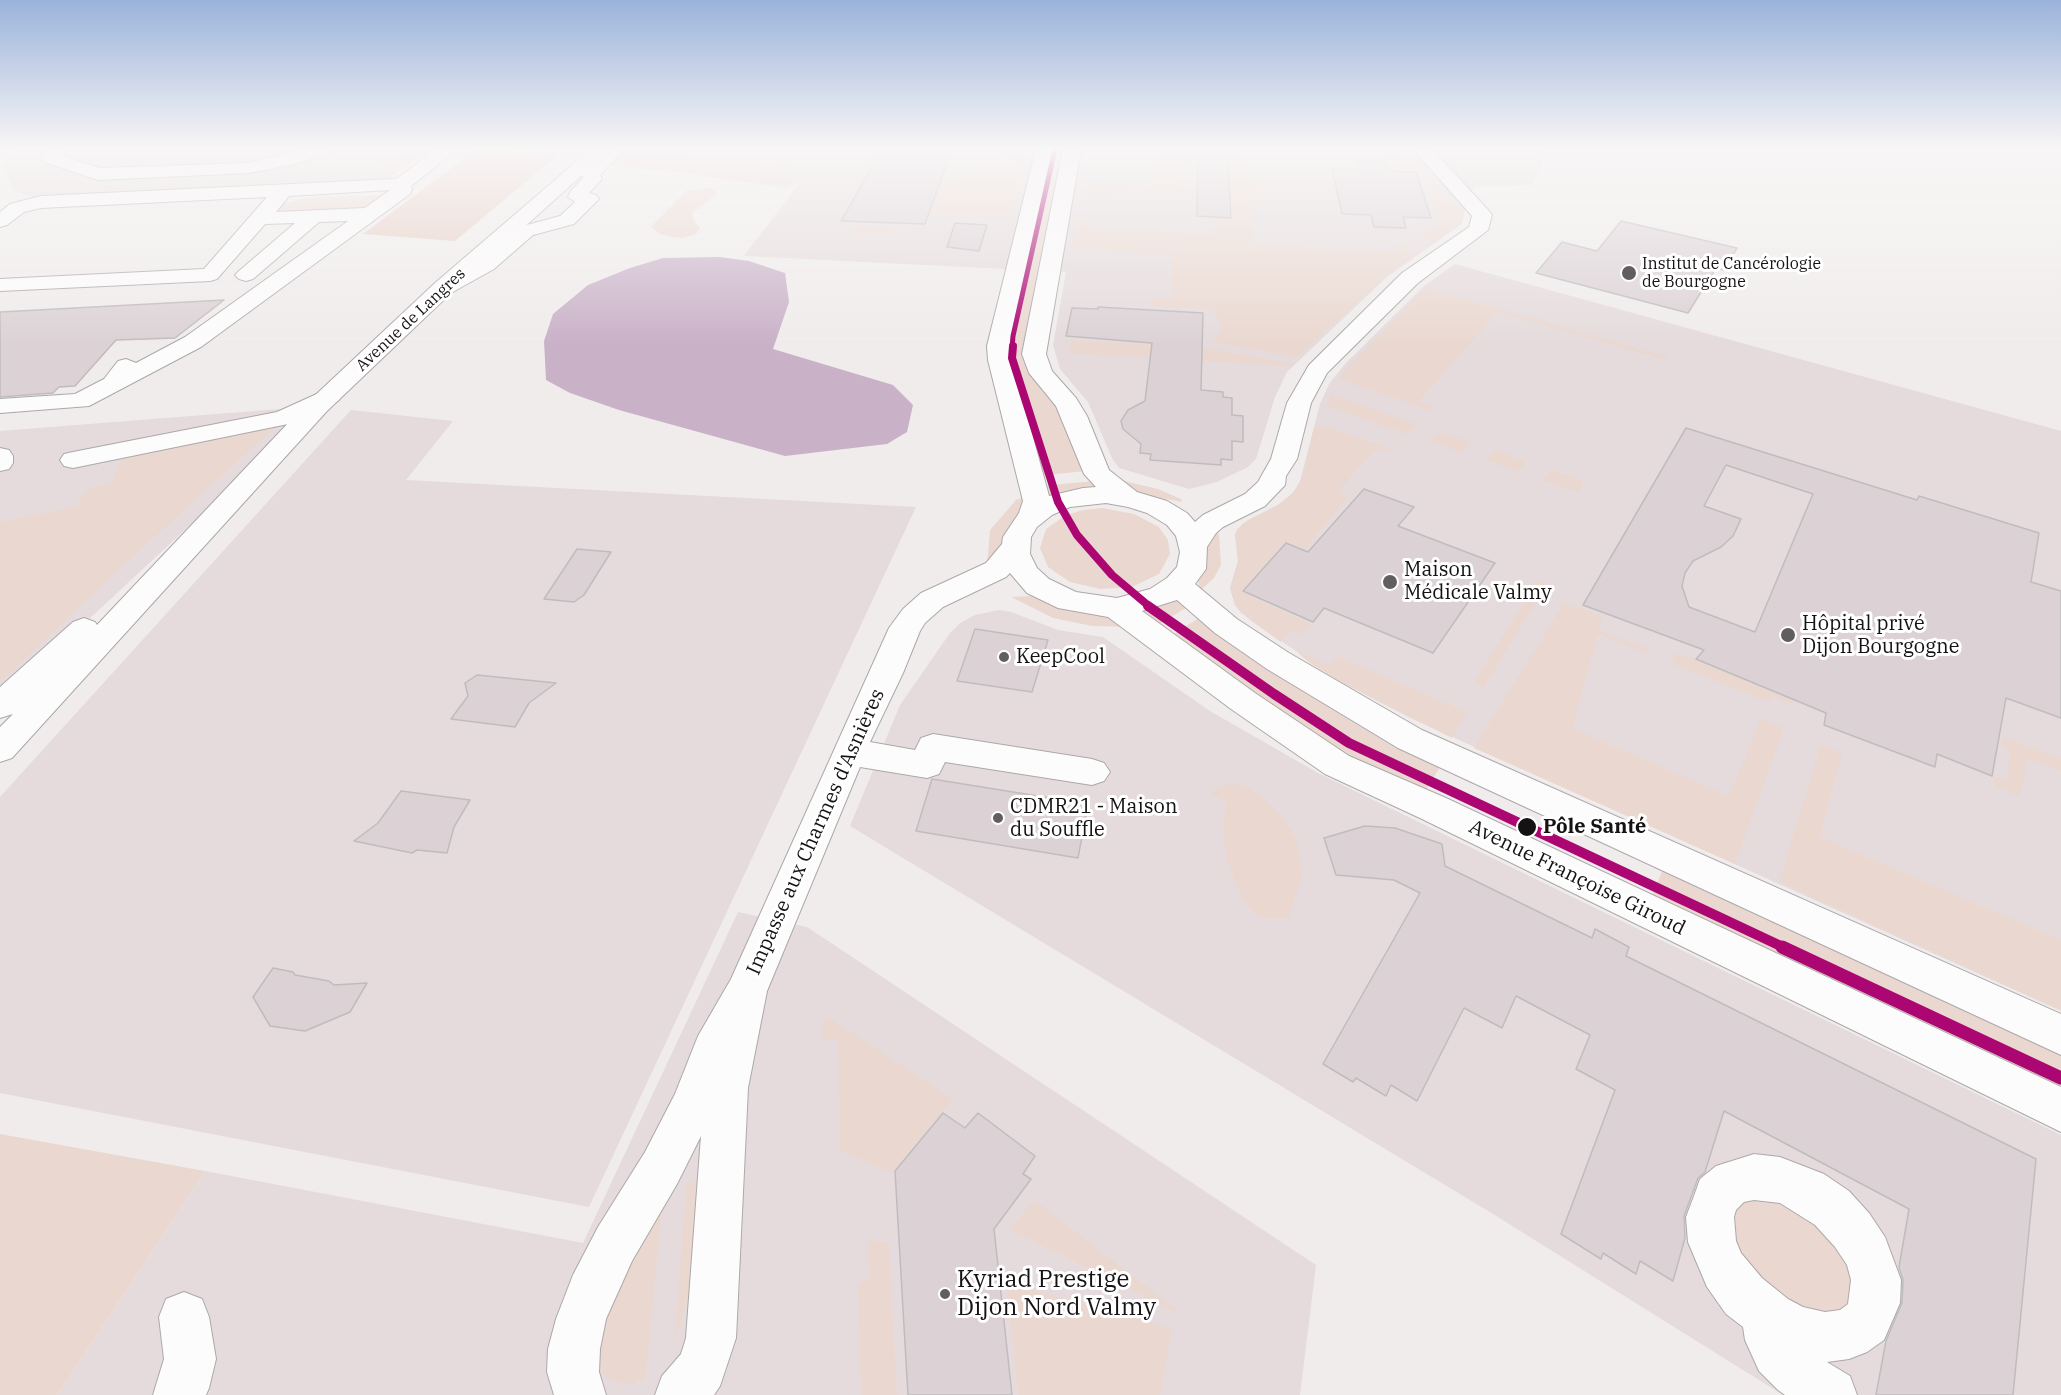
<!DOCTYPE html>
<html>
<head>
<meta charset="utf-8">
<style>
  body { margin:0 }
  canvas { display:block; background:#f0ecec }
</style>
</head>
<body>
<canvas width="2061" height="1395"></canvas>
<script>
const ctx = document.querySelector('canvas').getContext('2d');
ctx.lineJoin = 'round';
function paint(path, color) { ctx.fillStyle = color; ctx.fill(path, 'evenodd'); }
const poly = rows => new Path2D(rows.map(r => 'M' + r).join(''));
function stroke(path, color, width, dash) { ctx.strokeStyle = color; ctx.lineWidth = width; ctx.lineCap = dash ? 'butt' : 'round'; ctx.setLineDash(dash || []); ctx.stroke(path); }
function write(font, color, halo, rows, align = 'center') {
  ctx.font = font + ' "IBM Plex Serif",serif'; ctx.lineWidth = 6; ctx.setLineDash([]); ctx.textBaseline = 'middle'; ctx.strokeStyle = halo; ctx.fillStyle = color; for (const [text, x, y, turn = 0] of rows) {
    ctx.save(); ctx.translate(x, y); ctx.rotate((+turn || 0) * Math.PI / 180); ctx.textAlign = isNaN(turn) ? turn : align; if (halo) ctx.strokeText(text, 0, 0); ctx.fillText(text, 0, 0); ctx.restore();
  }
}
paint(poly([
  [19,149,409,149,357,185,36,199,14,190,1,166,3,162],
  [660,149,1546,149,1540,171,1532,185,1474,187,1459,226,1387,277,1287,372,1275,397,1256,459,1248,467,1217,482,1189,489,1119,468,1113,460,1088,402,1060,369,1053,345,1066,272,744,256,804,177,640,168],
  [1455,264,2061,431,2061,1011,1408,717,1339,681,1241,613,1235,605,1230,588,1238,561,1235,535,1237,529,1248,520,1285,501,1299,485,1320,404,1329,384,1345,364,1424,286],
  [318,406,0,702,0,431],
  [351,410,453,421,406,480,916,507,589,1207,0,1093,0,797],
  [999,610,1011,612,1058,630,1103,637,1210,711,1318,773,2061,1135,2061,1395,1783,1395,1493,1214,850,826,900,705,950,633,960,623,975,615],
  [738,912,807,927,1316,1265,1300,1395,57,1395,205,1171,583,1243]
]), '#e5dbdc');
paint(poly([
  [409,149,430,149,390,178,357,185],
  [618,149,693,149,685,155,718,162,727,157,740,160,735,165,775,171,780,166,791,168,787,173,828,176,831,172,862,173,861,177,932,179,975,175,976,171,1021,168,1024,172,1011,219,927,216,937,190,855,186,855,181,809,179,785,188,677,172,603,165],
  [969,149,1024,149,1028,151,1026,161,1010,160,1000,151,970,152],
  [1051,149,1066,149,1028,335,1086,471,1036,476,1007,342],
  [1191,149,1191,162,1156,161,1157,150],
  [1227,149,1245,149,1247,177,1260,178,1262,198,1249,197,1253,246,1401,252,1399,246,1407,246,1409,254,1417,254,1393,270,1296,357,1213,342,1219,335,1222,324,1219,318,1211,309,1152,306,1152,298,1172,298,1172,255,1072,248,1076,220,1088,220,1087,228,1213,234,1212,217,1231,217],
  [1383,153,1400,153,1416,172,1389,171],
  [1405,155,1410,155,1464,216,1462,224,1434,242,1423,239,1422,234,1438,220,1439,212,1427,194,1430,184],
  [1157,163,1180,164,1179,183,1155,182],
  [1089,183,1149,186,1149,196,1145,196,1145,190,1106,189,1105,194,1087,193],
  [1154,184,1191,186,1192,198,1183,197,1182,192,1162,191,1162,196,1154,196],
  [710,188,718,193,692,213,694,221,700,228,696,234,683,238,673,237,660,234,651,227,686,191],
  [389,195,366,208,354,211,275,212,281,205,304,198],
  [854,224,895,226,892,234,851,233],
  [1426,288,1499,309,1668,357,1665,360,1497,312,1419,401,1434,407,1430,410,1337,379],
  [1071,340,1207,348,1290,364,1289,366,1068,353],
  [1330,394,1416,424,1408,435,1326,406],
  [278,423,280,426,272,430,143,547,0,682,0,522,77,506,87,489,112,483,122,458],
  [1314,427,1328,427,1392,449,1389,452,1377,448,1351,476,1338,492,1348,496,1305,549,1285,541,1241,592,1311,624,1302,634,1291,630,1281,642,1250,620,1235,605,1230,588,1238,561,1235,535,1242,524,1274,508,1293,493,1303,476],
  [1440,432,1470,442,1462,453,1430,441],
  [1495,450,1526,461,1519,472,1485,460],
  [1552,470,1584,481,1578,492,1542,480],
  [1120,480,1158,489,1181,499,1182,502,1143,495,1122,486],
  [1094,481,1097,488,1048,498,1040,486],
  [1027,496,1027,508,987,566,990,530,1016,500],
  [1103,508,1134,514,1159,527,1168,540,1170,554,1159,574,1132,587,1100,589,1070,582,1048,567,1040,548,1046,529,1066,515,1083,510],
  [1213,529,1219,534,1221,565,1214,578,1200,591,1198,581,1206,539],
  [1538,580,1548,583,1484,687,1474,682],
  [1033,596,1122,621,1127,627,1092,626,1053,618,1011,597],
  [1178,599,1186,608,1156,626,1141,613],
  [1564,603,1602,616,1599,631,1648,648,1645,653,1598,634,1572,728,1729,796,1761,719,1784,728,1735,864,1474,748],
  [1202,616,1443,762,1423,795,1361,764,1169,637],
  [1300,652,1329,665,1337,656,1467,712,1452,738,1339,681,1310,663,1299,654],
  [1676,653,1696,659,1795,700,1793,704,1773,697,1768,702,1671,663],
  [2002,737,2061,758,2061,771,2028,759,2020,796,1994,786,1996,777,2007,781,2010,750,2001,746],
  [1821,745,1842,753,1820,837,2061,940,2061,1010,1779,882],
  [1232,784,1243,785,1262,797,1282,816,1297,841,1302,876,1289,917,1268,919,1255,915,1240,894,1226,858,1223,827,1226,802,1210,793,1221,786],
  [1666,862,2061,1043,2061,1097,1649,902],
  [830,1018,953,1099,891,1173,840,1150,838,1039,822,1040,823,1020],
  [0,1134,205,1171,57,1395,0,1395],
  [699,1180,696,1272,674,1344,686,1190,687,1183],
  [663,1193,646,1377,633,1384,623,1384,610,1380,598,1369,596,1313],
  [1784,1194,1854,1256,1850,1310,1816,1321,1733,1262,1731,1204],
  [1034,1200,1186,1317,1010,1230],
  [867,1240,889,1243,897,1395,861,1395,858,1284,870,1279],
  [1006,1282,1172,1329,1160,1395,1018,1395]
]), '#ead8d0');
paint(poly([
  [477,149,559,154,455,241,363,234]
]), '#e6ccc1');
paint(poly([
  [719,257,749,261,785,273,789,302,773,349,893,385,913,405,907,432,887,444,785,456,619,410,570,393,546,380,544,341,553,314,588,285,630,268,663,258]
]), '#c9b1c8');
const building = poly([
  [882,149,951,152,925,224,841,221,882,149],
  [1198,149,1227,149,1231,218,1197,216,1198,149],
  [1356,160,1386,161,1389,171,1416,172,1431,218,1403,217,1406,228,1374,227,1371,215,1342,214,1332,169,1359,170,1356,160],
  [1621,221,1737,248,1724,270,1716,268,1688,313,1536,273,1562,242,1597,251,1621,221],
  [955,223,987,225,979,251,947,247,955,223],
  [224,300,175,338,116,340,75,386,59,387,53,393,0,397,0,312,224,300],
  [1098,307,1203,313,1201,390,1223,392,1223,397,1232,398,1232,415,1243,416,1243,442,1232,441,1232,460,1221,459,1221,465,1150,460,1151,454,1140,453,1141,444,1123,429,1121,421,1128,410,1145,401,1152,343,1066,336,1072,308,1098,309,1098,307],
  [1686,428,1917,500,1919,496,2039,533,2031,582,2061,591,2061,718,2006,698,1992,776,1937,754,1935,767,1824,725,1826,713,1696,659,1704,650,1583,605,1686,428],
  [1726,465,1813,494,1755,632,1689,607,1682,586,1685,573,1693,561,1721,547,1733,536,1741,519,1704,506,1726,465],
  [1364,489,1414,507,1398,526,1495,563,1433,653,1324,608,1313,622,1243,591,1286,543,1308,552,1364,489],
  [577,549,611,552,584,595,574,602,544,599,577,549],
  [975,629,1048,640,1032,692,957,681,975,629],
  [477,675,556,683,529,703,515,727,451,719,468,696,465,683,477,675],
  [932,779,1088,804,1078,858,916,831,932,779],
  [401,791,470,800,454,827,447,853,417,850,412,853,354,841,378,823,401,791],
  [1365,826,1395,828,1442,844,1445,866,1592,938,1595,929,1629,947,1626,956,2036,1159,2013,1395,1876,1395,1886,1341,1902,1303,1903,1280,1899,1267,1909,1209,1724,1111,1705,1172,1698,1178,1684,1216,1685,1238,1673,1281,1640,1261,1636,1274,1603,1253,1601,1259,1561,1234,1615,1090,1576,1069,1590,1035,1516,996,1502,1028,1464,1008,1417,1101,1391,1085,1386,1096,1356,1078,1353,1082,1323,1064,1420,893,1394,880,1336,875,1324,838,1365,826],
  [273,968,293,972,295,975,329,981,334,985,367,983,350,1012,305,1031,270,1026,253,997,273,968],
  [943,1113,965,1128,978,1113,1035,1156,1023,1174,1031,1179,994,1229,1012,1395,908,1395,895,1171,943,1113]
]);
paint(building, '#dcd2d6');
stroke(building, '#c0bcbd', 1.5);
const minor = poly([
  [49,149,68,149,62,156,100,168,249,163,304,149,331,149,328,153,295,164,249,173,98,180,45,162,42,158,49,149],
  [437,149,458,149,411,186,412,190,410,194,201,347,89,406,0,413,0,399,75,394,104,379,118,361,126,359,136,363,185,337,348,221,319,222,253,279,246,281,239,279,235,275,239,271,295,223,265,224,217,279,210,281,0,291,0,279,204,269,267,197,41,208,24,212,7,225,0,227,0,212,10,204,41,196,396,179,437,149],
  [390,190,365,208,276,212,289,196,390,190],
  [605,149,624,149,600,175,602,179,589,193,596,195,599,199,574,224,533,235,494,269,451,293,443,294,435,293,432,288,435,283,480,261,519,227,560,216,575,202,568,197,570,192,583,178,582,174,585,170,605,149],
  [1036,149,1054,149,1011,346,1012,360,1049,496,1083,488,1096,487,1084,474,1056,406,1029,373,1022,354,1063,149,1081,149,1046,354,1052,371,1076,398,1087,416,1109,470,1137,492,1167,501,1187,513,1195,522,1203,515,1245,494,1258,482,1271,459,1287,403,1309,365,1402,273,1469,227,1472,216,1413,149,1432,149,1489,211,1492,215,1488,230,1418,283,1327,373,1311,403,1297,459,1286,476,1285,485,1265,506,1223,527,1216,533,1207,547,1206,569,1195,584,1237,619,1289,653,1422,730,2061,1014,2061,1055,1398,748,1267,669,1215,633,1177,600,1142,611,1255,693,1349,756,1446,798,2061,1087,2061,1132,1420,818,1325,774,1231,709,1108,617,1058,608,1027,593,1010,573,1006,577,943,607,925,623,920,631,903,673,870,742,915,750,921,738,933,734,1092,759,1104,763,1110,772,1104,781,1092,785,945,762,939,774,927,778,860,767,767,991,748,1088,736,1338,720,1386,714,1395,655,1395,662,1376,681,1354,686,1338,701,1136,677,1184,632,1261,606,1319,600,1349,599,1372,606,1395,554,1395,547,1372,548,1349,556,1319,573,1275,598,1227,645,1152,675,1094,698,1036,731,979,889,628,903,609,921,593,986,563,1002,544,1003,537,1019,513,1023,501,988,360,987,346,1036,149],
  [1106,503,1128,507,1147,513,1167,525,1176,536,1180,552,1177,567,1167,578,1150,589,1117,598,1076,592,1049,579,1037,568,1030,554,1031,537,1037,527,1052,515,1070,507,1106,503],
  [330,388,339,390,342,395,339,400,293,423,73,468,64,466,60,460,64,454,73,452,277,412,330,388],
  [0,448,9,450,13,456,13,463,9,469,0,471,0,448],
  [1754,1154,1780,1157,1824,1174,1849,1191,1869,1213,1885,1237,1901,1280,1900,1303,1884,1340,1867,1352,1849,1359,1827,1362,1850,1376,1857,1395,1785,1395,1778,1390,1759,1371,1745,1340,1743,1327,1726,1314,1707,1287,1688,1242,1686,1217,1694,1196,1700,1179,1716,1166,1754,1154],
  [1754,1200,1780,1203,1815,1225,1835,1247,1847,1265,1851,1280,1848,1304,1840,1310,1825,1312,1803,1307,1788,1299,1762,1278,1741,1253,1736,1241,1734,1217,1736,1210,1744,1202,1754,1200],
  [184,1292,202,1299,209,1317,216,1359,209,1388,206,1395,153,1395,164,1359,159,1317,166,1299,184,1292]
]);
const major = poly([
  [591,149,611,149,451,293,327,411,12,758,0,762,0,727,13,714,0,718,0,687,73,622,84,618,95,622,97,625,309,401,435,283,591,149]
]);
stroke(minor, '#aca8a9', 2);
stroke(major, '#aca8a9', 2);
paint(minor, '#fdfcfc');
paint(major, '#fdfcfc');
stroke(poly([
  [1012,348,1013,336,1055,149]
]), '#ab0672', 5);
stroke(poly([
  [1013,346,1012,358,1058,502,1077,535,1112,575,1150,607]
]), '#ab0672', 8);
stroke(poly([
  [1148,606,1274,694,1349,743,1785,948]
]), '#ab0672', 10);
stroke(poly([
  [1782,947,2061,1078]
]), '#ab0672', 13);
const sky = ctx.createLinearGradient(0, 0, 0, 345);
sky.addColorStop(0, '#9bb3db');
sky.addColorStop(0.43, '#f8f6f6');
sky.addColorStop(1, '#f8f6f600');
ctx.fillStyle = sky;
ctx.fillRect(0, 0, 2061, 345);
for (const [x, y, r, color] of [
  [1629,273,8,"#625e5f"],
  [1390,582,8,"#625e5f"],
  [1788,635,8,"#625e5f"],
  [1004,657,6,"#625e5f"],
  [998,818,6,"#625e5f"],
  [1527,827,10,"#151213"],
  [945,1294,6,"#625e5f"]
]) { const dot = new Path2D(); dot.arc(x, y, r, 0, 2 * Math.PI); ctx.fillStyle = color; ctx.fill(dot); stroke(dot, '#fff', 2); }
write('16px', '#151213', '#fff', [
  ["Institut de Cancérologie",1642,264],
  ["de Bourgogne",1642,282]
], 'left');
write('16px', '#151213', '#fff', [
  ["Avenue de Langres",411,320,-43]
]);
write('20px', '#151213', '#fff', [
  ["Maison",1404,570],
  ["Médicale Valmy",1404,593],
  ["Hôpital privé",1802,624],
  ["Dijon Bourgogne",1802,647],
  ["KeepCool",1016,657],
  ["CDMR21 - Maison",1010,807],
  ["du Souffle",1010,830]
], 'left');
write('bold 20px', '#151213', '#fff', [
  ["Pôle Santé",1543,827]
], 'left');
write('20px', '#151213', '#fff', [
  ["Impasse aux Charmes d'Asnières",816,832,-66],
  ["Avenue Françoise Giroud",1577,878,26]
]);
write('24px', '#151213', '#fff', [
  ["Kyriad Prestige",957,1280],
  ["Dijon Nord Valmy",957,1308]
], 'left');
</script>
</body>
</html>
